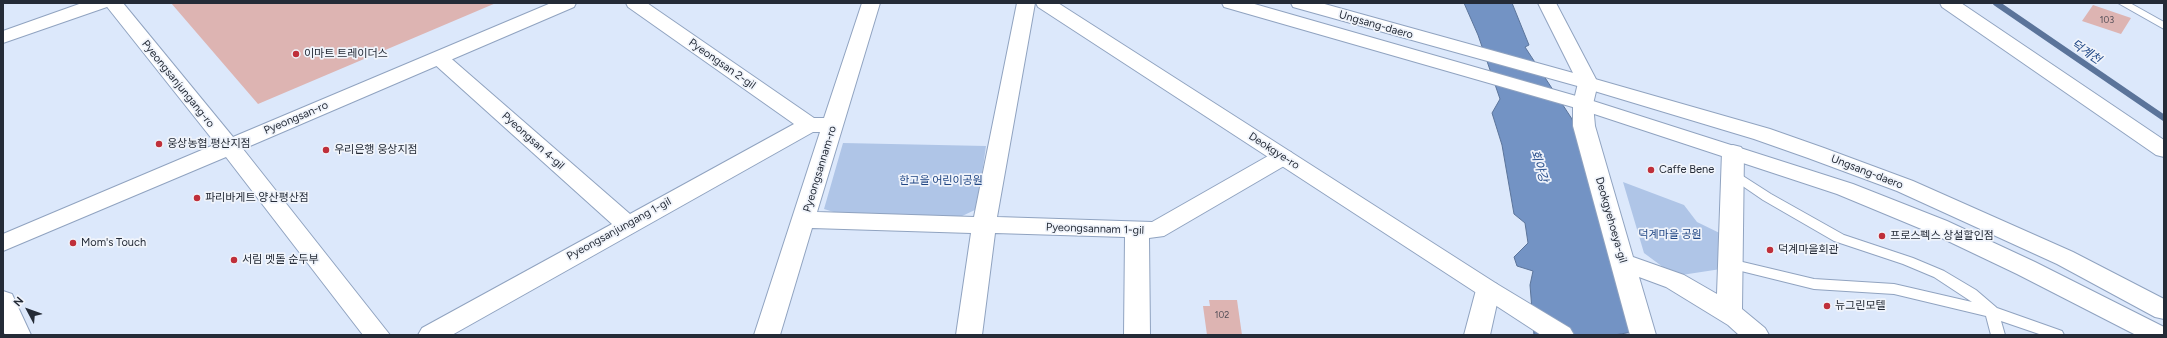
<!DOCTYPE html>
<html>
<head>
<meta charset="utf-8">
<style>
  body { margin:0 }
  #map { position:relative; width:2167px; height:338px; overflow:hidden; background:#dce8fb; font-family:Figtree,sans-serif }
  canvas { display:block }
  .frame { position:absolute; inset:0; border:4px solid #242b37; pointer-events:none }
  .north { position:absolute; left:8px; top:290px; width:40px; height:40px; -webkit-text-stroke:3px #f0f4fb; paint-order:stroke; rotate:311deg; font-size:11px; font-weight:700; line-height:16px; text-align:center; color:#242b37 }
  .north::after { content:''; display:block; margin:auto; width:14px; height:18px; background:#242b37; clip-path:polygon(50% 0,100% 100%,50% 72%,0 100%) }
</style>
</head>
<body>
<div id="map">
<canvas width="2167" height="338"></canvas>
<div class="frame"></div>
<div class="north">N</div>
</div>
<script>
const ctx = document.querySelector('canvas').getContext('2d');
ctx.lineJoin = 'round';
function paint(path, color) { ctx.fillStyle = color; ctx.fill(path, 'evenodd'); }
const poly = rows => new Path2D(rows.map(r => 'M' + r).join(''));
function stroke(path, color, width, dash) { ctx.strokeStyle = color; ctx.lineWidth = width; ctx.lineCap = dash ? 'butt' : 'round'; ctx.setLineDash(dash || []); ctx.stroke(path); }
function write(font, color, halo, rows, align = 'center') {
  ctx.font = font + ' Figtree,"Noto Sans KR",sans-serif'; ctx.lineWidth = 3.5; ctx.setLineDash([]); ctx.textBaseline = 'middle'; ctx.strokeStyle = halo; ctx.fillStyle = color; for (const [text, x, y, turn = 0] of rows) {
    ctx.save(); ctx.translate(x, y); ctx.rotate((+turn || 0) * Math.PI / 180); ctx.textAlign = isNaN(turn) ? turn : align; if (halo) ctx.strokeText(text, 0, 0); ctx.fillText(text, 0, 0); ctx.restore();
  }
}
paint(poly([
  [843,143,986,146,977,209,960,217,837,213,824,209],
  [1623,182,1684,205,1697,222,1736,241,1734,267,1675,276,1644,253]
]), '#afc5e7');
const water = poly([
  [1464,3,1512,3,1529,45,1525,47,1572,119,1633,332,1614,335,1534,335,1530,285,1533,271,1517,266,1514,257,1528,243,1525,223,1514,214,1502,145,1492,113,1500,99,1478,35,1464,3]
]);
paint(water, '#7393c4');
stroke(water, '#5b749a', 1);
stroke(poly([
  [1996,3,2164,118]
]), '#5b749a', 6);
paint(poly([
  [171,3,496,3,258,104],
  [2093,5,2131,18,2121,34,2082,21],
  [1209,300,1237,300,1242,335,1207,335,1203,306,1210,306]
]), '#ddb4b2');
const service = poly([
  [2118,3,2130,3,2164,22,2164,29,2118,3],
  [1732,169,1771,194,1844,235,1913,258,1944,271,1976,290,1997,308,2062,331,2064,335,2042,335,2001,321,2005,335,1991,335,1986,316,1894,294,1814,289,1725,267,1723,264,1725,261,1730,259,1814,279,1894,284,1972,302,1934,277,1903,264,1834,241,1763,200,1728,176,1726,173,1728,170,1732,169]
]);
const minor = poly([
  [82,3,109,3,107,7,3,43,3,31,82,3],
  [626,3,647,3,814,118,824,118,862,3,880,3,817,212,974,217,1017,3,1035,3,997,217,1152,222,1275,152,1283,150,1291,152,1294,157,1291,162,1164,236,1149,238,1150,335,1124,335,1125,237,995,233,982,335,956,335,971,233,812,228,780,335,754,335,820,132,813,132,452,335,418,335,422,328,612,224,432,62,429,58,432,54,439,52,446,54,630,214,794,124,628,7,626,3],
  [1940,3,1961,3,2164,140,2164,157,2156,155,1942,7,1940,3],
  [1583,98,1590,100,1593,104,1595,126,1633,257,1684,275,1717,294,1722,152,1725,147,1733,145,1741,147,1744,152,1742,309,1765,328,1769,335,1739,335,1728,325,1666,287,1639,277,1656,335,1630,335,1573,126,1573,104,1576,100,1583,98],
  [1488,281,1497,284,1500,290,1490,335,1464,335,1476,290,1479,284,1488,281],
  [3,291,12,294,31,335,5,335,3,330,3,291]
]);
const tertiary = poly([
  [104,3,123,3,233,137,551,3,576,3,574,7,243,149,390,335,363,335,226,157,3,251,3,234,216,144,104,3],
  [1036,3,1058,3,1497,284,1570,328,1574,335,1541,335,1038,7,1036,3],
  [1538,3,1556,3,1598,83,1593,104,1590,108,1583,110,1576,108,1573,104,1578,83,1538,3]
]);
const secondary = poly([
  [1222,3,1251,3,1590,100,1853,184,1947,221,2035,262,2164,327,2164,335,2136,335,2017,274,1931,233,1837,194,1576,108,1224,7,1222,3],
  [1291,3,1321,3,1595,79,1770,129,1824,148,1913,181,2073,252,2164,299,2164,319,2155,317,2057,264,1897,191,1808,158,1754,139,1581,87,1293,7,1291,3]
]);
stroke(service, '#90a3c0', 2);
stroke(minor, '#90a3c0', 2);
stroke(tertiary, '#90a3c0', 2);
stroke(secondary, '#90a3c0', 2);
paint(service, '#fff');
paint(minor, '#fff');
paint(tertiary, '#fff');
paint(secondary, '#fff');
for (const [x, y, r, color] of [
  [296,54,4,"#bf2f3a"],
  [159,144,4,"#bf2f3a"],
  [326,150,4,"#bf2f3a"],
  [1651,170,4,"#bf2f3a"],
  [197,198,4,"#bf2f3a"],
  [1882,236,4,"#bf2f3a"],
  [73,243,4,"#bf2f3a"],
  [1770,250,4,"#bf2f3a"],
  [234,260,4,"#bf2f3a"],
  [1827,306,4,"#bf2f3a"]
]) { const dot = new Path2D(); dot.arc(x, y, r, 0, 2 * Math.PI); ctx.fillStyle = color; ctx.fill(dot); stroke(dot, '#f0f4fb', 1.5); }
write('9px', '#524d56', null, [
  ["103",2107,20],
  ["102",1222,315]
]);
write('11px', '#242b37', '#f0f4fb', [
  ["Ungsang-daero",1376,25,16],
  ["Pyeongsan 2-gil",722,64,35],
  ["Pyeongsanjungang-ro",178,84,51],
  ["Pyeongsan-ro",296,118,-23],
  ["Pyeongsan 4-gil",533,141,42],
  ["Deokgye-ro",1274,151,33],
  ["Pyeongsannam-ro",820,169,-73],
  ["Ungsang-daero",1867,172,21],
  ["Deokgyehoeya-gil",1611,220,74],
  ["Pyeongsanjungang 1-gil",619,229,-29],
  ["Pyeongsannam 1-gil",1095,229,2]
]);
write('11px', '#242b37', '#f0f4fb', [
  ["이마트 트레이더스",304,54],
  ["웅상농협 평산지점",167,144],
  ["우리은행 웅상지점",334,150],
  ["Caffe Bene",1659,170],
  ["파리바게트 양산평산점",205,198],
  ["프로스펙스 상설할인점",1890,236],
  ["Mom's Touch",81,243],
  ["덕계마을회관",1778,250],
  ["서림 멧돌 순두부",242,260],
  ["뉴그린모텔",1835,306]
], 'left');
write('11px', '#214785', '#f0f4fb', [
  ["한고을 어린이공원",941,181],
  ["덕계마을 공원",1670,235]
]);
write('italic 12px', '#254c8a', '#f0f4fb', [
  ["덕계천",2086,52,34],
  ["회야강",1539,166,73]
]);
</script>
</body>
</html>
